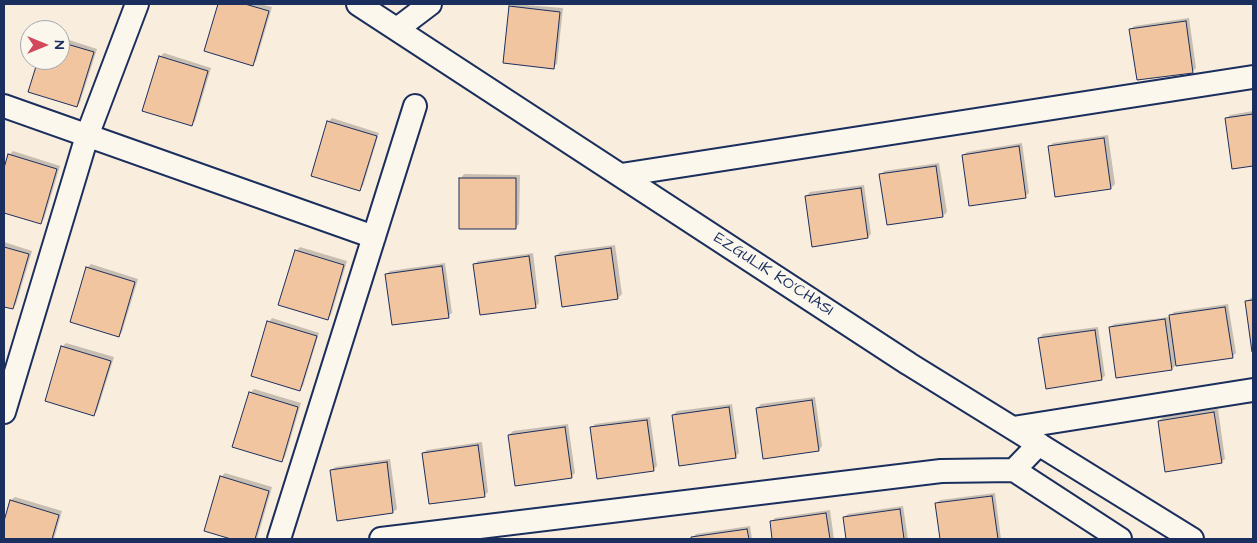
<!DOCTYPE html>
<html>
<head>
<meta charset="utf-8">
<style>
  body { margin:0 }
  #map { position:relative; width:1257px; height:543px; overflow:hidden; background:#f9eddd; font-family:"Architects Daughter",sans-serif }
  canvas { display:block }
  .frame { position:absolute; inset:0; border:5px solid #1b2f5e; pointer-events:none }
  .north { position:absolute; left:20px; top:20px; width:50px; height:50px; box-sizing:border-box; background:#fbf7ec; border:1px solid #a1a7b3; border-radius:50%; rotate:90deg; font-size:14px; font-weight:700; line-height:20px; text-align:center; color:#1b2f5e }
  .north::after { content:''; display:block; margin:auto; width:18px; height:22px; background:#d1495b; clip-path:polygon(50% 0,100% 100%,50% 72%,0 100%) }
</style>
</head>
<body>
<div id="map">
<canvas width="1257" height="543"></canvas>
<div class="frame"></div>
<div class="north">N</div>
</div>
<script>
const ctx = document.querySelector('canvas').getContext('2d');
ctx.lineJoin = 'round';
function paint(path, color) { ctx.fillStyle = color; ctx.fill(path, 'evenodd'); }
const poly = rows => new Path2D(rows.map(r => 'M' + r).join(''));
function stroke(path, color, width, dash) { ctx.strokeStyle = color; ctx.lineWidth = width; ctx.lineCap = dash ? 'butt' : 'round'; ctx.setLineDash(dash || []); ctx.stroke(path); }
function write(font, color, halo, rows, align = 'center') {
  ctx.font = font + ' "Architects Daughter",sans-serif'; ctx.lineWidth = 5; ctx.setLineDash([]); ctx.textBaseline = 'middle'; ctx.strokeStyle = halo; ctx.fillStyle = color; for (const [text, x, y, turn = 0] of rows) {
    ctx.save(); ctx.translate(x, y); ctx.rotate((+turn || 0) * Math.PI / 180); ctx.textAlign = isNaN(turn) ? turn : align; if (halo) ctx.strokeText(text, 0, 0); ctx.fillText(text, 0, 0); ctx.restore();
  }
}
paint(poly([
  [219,4,260,4,272,7,256,61,252,65,205,50],
  [513,4,563,8,557,64,553,67,510,7],
  [1189,18,1196,68,1193,71,1130,30,1134,26],
  [60,37,97,49,80,102,77,106,39,60,60,60],
  [164,53,211,68,195,121,191,125,160,57],
  [1253,111,1253,165,1233,168,1226,119,1230,115],
  [332,118,379,133,363,186,359,189,328,122],
  [1108,135,1115,184,1111,188,1056,196,1049,147,1053,143],
  [1022,143,1029,193,1025,196,963,155,967,152],
  [13,151,60,166,44,219,40,223,4,212,4,173,9,155],
  [939,163,947,212,943,216,888,224,881,175,884,171],
  [464,174,520,175,519,224,515,228,461,178],
  [864,185,871,234,868,237,806,196,810,192],
  [4,242,32,251,16,304,12,308,4,305],
  [615,245,622,294,618,298,563,305,556,256,560,252],
  [300,247,347,261,331,315,327,319,296,251],
  [533,253,539,303,536,306,474,265,478,261],
  [445,263,452,313,448,316,386,275,390,271],
  [91,264,138,279,122,332,119,336,87,268],
  [1253,297,1253,351,1246,301],
  [1228,304,1236,353,1232,357,1177,364,1172,369,1117,377,1110,327,1114,324,1169,317,1174,312],
  [272,318,319,333,303,386,300,389,269,322],
  [1098,327,1105,376,1101,379,1039,338,1043,334],
  [66,343,114,357,97,411,94,414,62,347],
  [254,389,301,403,285,457,281,461,250,393],
  [815,397,822,446,819,450,757,408,761,404],
  [732,404,739,453,735,457,673,415,677,411],
  [1218,409,1225,459,1221,462,1159,421,1163,417],
  [650,417,657,466,653,470,592,428,595,424],
  [568,424,575,473,571,477,509,435,513,431],
  [482,442,488,492,485,495,430,503,423,453,427,450],
  [390,459,397,509,393,512,332,470,335,467],
  [225,473,272,487,257,539,235,539,205,530,221,477],
  [995,493,1001,539,941,539,936,504,940,500],
  [15,497,62,511,54,539,4,539,4,525,11,500],
  [903,506,908,539,847,539,844,517,848,514],
  [830,510,834,539,773,539,771,522,775,518],
  [750,526,752,539,692,539,696,534]
]), '#0003');
const building = poly([
  [218,4,245,4,269,11,253,66,204,51,218,4],
  [509,6,560,12,554,69,503,63,509,6],
  [1186,21,1193,73,1137,80,1129,29,1186,21],
  [60,42,94,52,77,107,28,92,38,60,60,60,60,42],
  [159,56,208,71,192,126,142,111,159,56],
  [1253,114,1253,166,1232,169,1225,118,1253,114],
  [327,121,377,136,360,191,311,176,327,121],
  [1104,138,1111,189,1055,197,1048,146,1104,138],
  [1019,146,1026,198,969,206,962,155,1019,146],
  [8,154,57,169,41,224,4,213,4,168,8,154],
  [936,166,943,217,887,225,879,174,936,166],
  [459,178,516,178,516,229,459,229,459,178],
  [861,188,868,238,812,247,805,196,861,188],
  [4,247,29,254,13,309,4,307,4,247],
  [611,248,618,299,562,307,555,256,611,248],
  [295,250,344,265,328,320,278,305,295,250],
  [529,256,536,308,480,315,473,264,529,256],
  [442,266,449,318,392,325,385,274,442,266],
  [86,267,135,282,119,337,70,322,86,267],
  [1253,300,1253,352,1252,352,1245,301,1253,300],
  [1225,307,1233,358,1176,366,1169,315,1225,307],
  [1165,319,1172,370,1116,378,1109,327,1165,319],
  [267,321,317,336,300,391,251,376,267,321],
  [1095,330,1102,380,1046,389,1038,338,1095,330],
  [61,346,111,361,94,416,45,401,61,346],
  [249,392,298,407,282,462,232,447,249,392],
  [812,400,819,451,763,459,756,408,812,400],
  [729,407,736,458,679,466,672,415,729,407],
  [1214,412,1222,463,1165,472,1158,421,1214,412],
  [647,420,654,471,597,479,590,427,647,420],
  [565,427,572,478,515,486,508,435,565,427],
  [478,445,485,497,429,504,422,453,478,445],
  [387,462,393,513,337,521,330,470,387,462],
  [220,476,269,491,255,539,231,539,204,531,220,476],
  [992,496,998,539,940,539,935,503,992,496],
  [10,500,59,515,52,539,4,539,4,521,10,500],
  [900,509,904,539,846,539,843,517,900,509],
  [826,513,830,539,772,539,770,521,826,513],
  [747,529,749,539,691,539,691,537,747,529]
]);
paint(building, '#f2c5a1');
stroke(building, '#1b2f5e', 1);
const street = poly([
  [358,4,909,364,1192,539],
  [397,29,430,4],
  [4,106,374,237],
  [621,175,1253,77],
  [4,412,87,136,137,4],
  [1013,428,1253,390],
  [1039,444,1014,470,1120,539],
  [279,539,415,106],
  [381,539,941,471,1014,470]
]);
stroke(street, '#1b2f5e', 26);
stroke(street, '#fbf7ec', 22);
write('16px', '#1b2f5e', '#fbf7ec', [
  ["EZGULIK KO'CHASI",773,275,33]
]);
</script>
</body>
</html>
